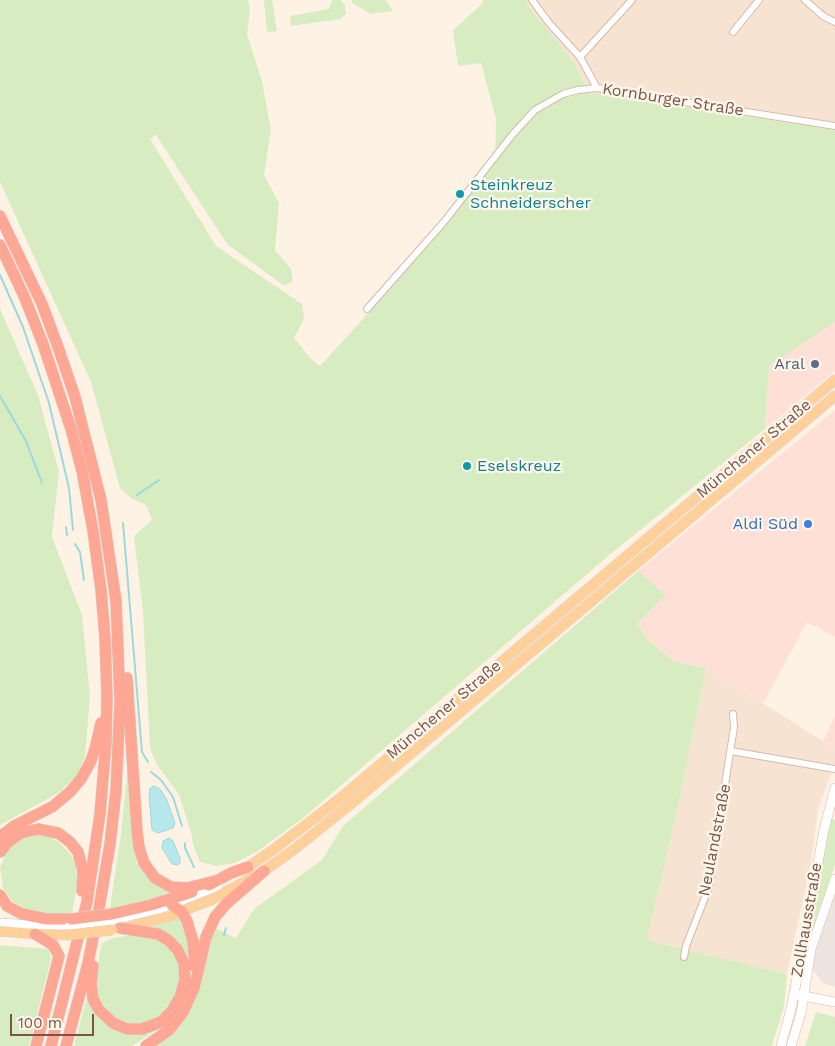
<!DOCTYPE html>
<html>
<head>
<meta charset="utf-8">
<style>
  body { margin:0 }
  #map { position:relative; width:835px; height:1046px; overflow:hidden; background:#fef2e4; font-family:"Work Sans",sans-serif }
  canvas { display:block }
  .scale { position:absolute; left:10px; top:1014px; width:84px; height:22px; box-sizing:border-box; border:2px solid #7a5447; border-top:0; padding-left:6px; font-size:15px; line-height:18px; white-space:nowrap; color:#7a5447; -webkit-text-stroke:4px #fff6ec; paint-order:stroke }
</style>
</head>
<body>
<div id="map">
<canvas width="835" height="1046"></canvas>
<div class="scale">100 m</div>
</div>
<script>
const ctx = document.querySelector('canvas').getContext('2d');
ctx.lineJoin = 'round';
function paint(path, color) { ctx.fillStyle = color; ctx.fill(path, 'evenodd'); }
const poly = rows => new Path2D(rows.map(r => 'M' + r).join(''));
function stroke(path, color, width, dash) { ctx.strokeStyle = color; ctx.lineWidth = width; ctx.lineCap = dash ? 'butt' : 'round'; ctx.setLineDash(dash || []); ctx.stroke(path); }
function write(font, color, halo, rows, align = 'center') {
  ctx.font = font + ' "Work Sans",sans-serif'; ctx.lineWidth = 4.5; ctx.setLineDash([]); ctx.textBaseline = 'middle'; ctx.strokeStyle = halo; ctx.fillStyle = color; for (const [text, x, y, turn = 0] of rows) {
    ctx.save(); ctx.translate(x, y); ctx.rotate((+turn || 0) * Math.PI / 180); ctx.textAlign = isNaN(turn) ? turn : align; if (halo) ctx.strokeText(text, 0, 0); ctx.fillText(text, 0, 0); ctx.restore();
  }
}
paint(poly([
  [525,0,835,0,835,130,598,94,590,94,574,63,528,6],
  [706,668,823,741,835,746,835,763,818,810,811,862,787,974,647,940,679,802]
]), '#f7e3d2');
paint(poly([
  [834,322,835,325,835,371,765,429,769,366],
  [835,410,835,637,807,622,763,703,706,668,674,662,647,639,637,624,666,595,638,571],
  [835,716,835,746,823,741]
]), '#ffe0d7');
paint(poly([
  [835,894,835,987,823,983,812,968,817,946]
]), '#eee4df');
paint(poly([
  [0,0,248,0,250,10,247,34,262,81,271,130,264,175,279,203,275,250,291,269,293,281,284,286,227,244,156,135,150,139,216,246,302,304,304,319,294,338,312,360,320,366,372,309,495,162,496,119,481,63,458,66,453,30,483,3,483,0,525,0,528,6,574,63,590,94,598,94,835,130,835,322,769,366,765,429,608,556,302,819,258,851,235,863,216,866,200,862,193,845,191,832,179,795,156,763,150,748,143,612,134,536,152,520,146,505,132,499,120,488,91,382,0,182],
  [264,0,272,0,277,31,267,32],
  [332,0,340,0,345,5,346,14,340,19,291,26,290,16,329,9],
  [352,0,386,0,393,11,371,14,352,3],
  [0,309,38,395,59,472,52,537,82,615,90,696,85,757,78,774,60,792,2,824,0,826],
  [638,571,666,595,637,624,647,639,674,662,706,668,679,802,647,940,787,974,784,1006,772,1046,153,1046,170,1034,183,1021,191,1007,198,990,205,957,215,928,236,938,254,909,322,860,343,826],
  [127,772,128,773,132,838,137,863,151,881,175,891,169,895,112,909,110,908,121,834],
  [830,818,835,820,835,864,817,920,808,944,806,944],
  [40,834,51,837,60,843,72,856,76,866,77,885,72,913,40,913,29,911,12,901,3,888,0,868,5,854,10,846,22,838],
  [178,918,181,918,187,941,190,965,159,929,152,926],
  [135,934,161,940,174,953,180,967,180,980,176,993,167,1010,158,1018,145,1023,130,1024,120,1022,105,1011,98,997,96,988,97,968,102,943,110,939],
  [0,945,49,949,51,959,29,1046,0,1046],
  [87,997,97,1016,109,1026,163,1026,132,1046,74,1046],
  [816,1012,835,1017,835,1046,805,1046]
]), '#d7edc1');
const water = poly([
  [154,786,160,789,167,800,175,823,173,828,158,833,152,830,149,795,150,788,154,786],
  [169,838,173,841,180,858,180,863,178,865,172,864,162,848,163,841,169,838]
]);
paint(water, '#b6e7ea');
stroke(water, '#9cd9dd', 1);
stroke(poly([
  [0,275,23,327,49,403,69,488,73,530],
  [0,396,26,441,42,483],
  [137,495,159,480],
  [123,523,142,752,148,762],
  [66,527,67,535],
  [75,544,80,552,84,580],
  [151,772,161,780,173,797,182,826],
  [185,843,185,848,194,867],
  [224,935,226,928]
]), '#9cd9dd', 2);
const street = poly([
  [532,0,549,23,580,57,597,88],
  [805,0,823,16,835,22],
  [733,32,759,0],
  [580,57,632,0],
  [367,309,443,223,513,134,535,110,563,94,578,90,597,88,835,126],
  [731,751,835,769],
  [684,957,686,946,709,887,734,727,733,714]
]);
const secondary = poly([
  [111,920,162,908,218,886],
  [0,923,33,925,70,925],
  [799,995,835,1002],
  [781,1046,792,1005,824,830,835,788],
  [791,1046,801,1013,811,949,835,879]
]);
const primary = poly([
  [248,867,273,850,343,796,835,380],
  [125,928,169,916,211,900,264,871,296,848,358,798,835,396],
  [0,931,35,934,67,935]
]);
const highway = poly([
  [0,216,42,304,58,347,75,397,101,500,116,601,120,702,116,791,110,844,99,908,88,963,66,1046],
  [0,245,24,296,43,344,71,429,82,471,93,531,101,590,105,638,107,697,106,742,100,814,87,902,51,1046],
  [127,678,137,831,139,847,144,863,155,878,171,887,187,888,215,881],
  [0,837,14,826,52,807,70,792,81,779,90,763,95,749,101,723],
  [0,852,8,842,21,833,38,829,58,833,70,842,78,852,83,871,82,891],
  [209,885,231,873,248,867],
  [0,895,7,906,22,914,47,919,71,919],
  [172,905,182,912,187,921,193,941,195,967],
  [112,914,151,905,192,892],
  [35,934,53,945,59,956,36,1046],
  [93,966,91,984,93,999,99,1010,113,1023,127,1029,142,1029,161,1022,172,1011,180,997,185,980,184,963,177,949,168,940,158,934,120,928],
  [146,1046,169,1030,183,1012,194,988,206,937,215,917,226,904,264,871]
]);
stroke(street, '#d4baab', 8);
stroke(secondary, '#d7b9a9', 10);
stroke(primary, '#dcd3cf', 11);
stroke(highway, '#dcd3cf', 12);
stroke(street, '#fff', 6);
stroke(secondary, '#fff', 9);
stroke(primary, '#ffd09a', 10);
stroke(highway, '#fea795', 11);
const secondaryBridge = poly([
  [70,925,111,920]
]);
const primaryBridge = poly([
  [67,935,112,930]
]);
const highwayBridge = poly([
  [71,919,112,914]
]);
stroke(secondaryBridge, '#d7b9a9', 10, []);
stroke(primaryBridge, '#dcd3cf', 11, []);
stroke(highwayBridge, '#dcd3cf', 12, []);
stroke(secondaryBridge, '#fff', 9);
stroke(primaryBridge, '#ffd09a', 10);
stroke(highwayBridge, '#fea795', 11);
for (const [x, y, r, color] of [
  [460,194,5,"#0f9aa8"],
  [815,364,5,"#5c6f8a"],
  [467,466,5,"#0f9aa8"],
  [808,524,5,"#3f7fe0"]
]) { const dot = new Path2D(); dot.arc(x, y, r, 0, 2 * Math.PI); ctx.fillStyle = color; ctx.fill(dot); stroke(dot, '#fff6ec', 2); }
write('16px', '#7a5447', '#fff6ec', [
  ["Kornburger Straße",673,100,9],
  ["Münchener Straße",754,449,-40],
  ["Münchener Straße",444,710,-40],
  ["Neulandstraße",715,840,-79],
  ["Zollhausstraße",807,920,-80]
]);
write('16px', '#0d838f', '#fff6ec', [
  ["Steinkreuz",470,185],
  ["Schneiderscher",470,203],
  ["Eselskreuz",477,466]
], 'left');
write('16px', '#4e5e75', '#fff6ec', [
  ["Aral",805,364]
], 'right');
write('16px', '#366cbe', '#fff6ec', [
  ["Aldi Süd",798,524]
], 'right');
</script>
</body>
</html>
